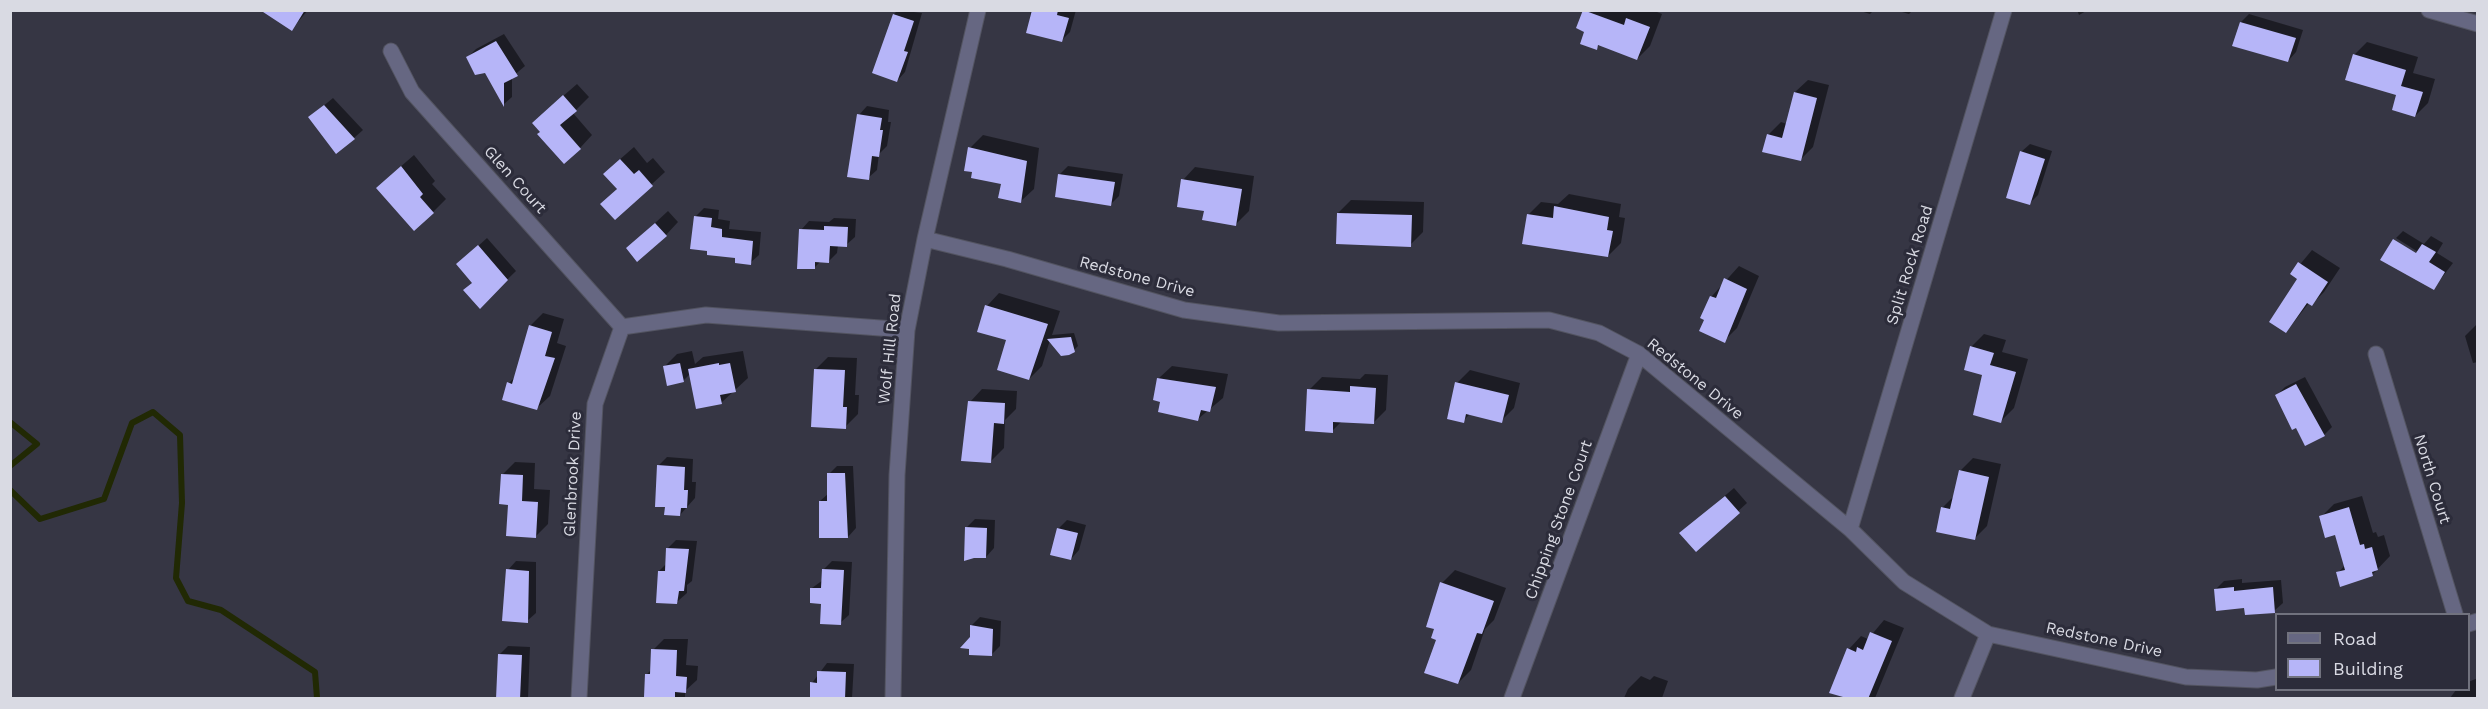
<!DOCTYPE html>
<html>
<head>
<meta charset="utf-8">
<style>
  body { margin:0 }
  #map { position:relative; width:2488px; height:709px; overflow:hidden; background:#363644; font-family:"Work Sans",sans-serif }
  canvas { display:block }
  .frame { position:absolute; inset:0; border:12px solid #d9dae3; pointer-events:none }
  .legend { position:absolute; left:2275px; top:613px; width:195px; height:78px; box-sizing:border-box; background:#2c2c3a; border:2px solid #71727e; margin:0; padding:8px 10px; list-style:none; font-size:18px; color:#d9dae3 }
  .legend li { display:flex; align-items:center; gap:12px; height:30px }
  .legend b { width:30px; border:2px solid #71727e }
</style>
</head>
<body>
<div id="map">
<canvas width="2488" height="709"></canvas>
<div class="frame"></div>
<ul class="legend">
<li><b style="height:8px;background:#666782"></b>Road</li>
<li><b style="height:16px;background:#b6b5f8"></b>Building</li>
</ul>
</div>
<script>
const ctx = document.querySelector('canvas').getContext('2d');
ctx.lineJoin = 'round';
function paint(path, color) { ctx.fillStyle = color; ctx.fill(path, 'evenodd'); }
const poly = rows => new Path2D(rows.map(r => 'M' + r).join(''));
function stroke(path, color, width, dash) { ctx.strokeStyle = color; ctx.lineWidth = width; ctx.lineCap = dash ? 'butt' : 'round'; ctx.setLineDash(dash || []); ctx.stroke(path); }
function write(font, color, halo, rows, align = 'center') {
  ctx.font = font + ' "Work Sans",sans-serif'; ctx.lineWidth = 6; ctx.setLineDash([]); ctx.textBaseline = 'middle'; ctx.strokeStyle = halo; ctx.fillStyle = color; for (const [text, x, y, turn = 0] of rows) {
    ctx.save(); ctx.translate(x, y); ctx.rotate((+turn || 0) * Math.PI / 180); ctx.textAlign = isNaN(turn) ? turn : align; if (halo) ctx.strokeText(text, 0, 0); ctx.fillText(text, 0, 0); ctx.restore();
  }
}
paint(poly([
  [264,10,308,10,292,29],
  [898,10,922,13,905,72,897,81,894,14],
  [1031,10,1076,10,1070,32,1062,40,1028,32],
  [1584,10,1652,10,1662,14,1650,46,1637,59,1600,44,1596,48,1586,31],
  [1857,10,1874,10,1870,14],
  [1895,10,1913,10,1909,14],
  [2077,10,2088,10,2079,15],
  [2249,14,2303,30,2296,52,2288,61,2241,22],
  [504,34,525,66,512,77,512,97,504,104,486,71,468,57,476,49],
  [2367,42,2418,57,2413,73,2435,79,2428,103,2415,116,2398,94,2354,55],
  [1808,80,1829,85,1813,147,1800,160,1768,135,1781,122,1787,124,1795,92],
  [577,84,589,97,573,113,592,135,580,148,541,132,547,110],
  [333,98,363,130,354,138,310,117],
  [867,106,889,110,888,122,891,122,887,146,879,154,877,170,868,178,859,115],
  [983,135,1039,148,1034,189,1021,201,970,148],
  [2030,144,2052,151,2038,195,2030,203,2021,152],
  [634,147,647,163,653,158,665,172,615,218,618,161],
  [414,155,435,181,432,184,446,199,433,212,391,175],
  [1068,166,1123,174,1119,196,1111,204,1060,174],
  [1195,167,1254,176,1249,211,1236,224,1205,210,1183,180],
  [1569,194,1621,204,1619,217,1625,218,1621,243,1608,256,1528,215,1541,202,1558,204],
  [1351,200,1424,202,1423,232,1410,245,1338,213],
  [704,208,719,210,718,219,730,221,729,229,761,232,759,255,750,263,737,257,695,217],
  [668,211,678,222,666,235,628,248],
  [834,218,856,219,855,237,846,245,838,245,837,253,829,261,821,261,814,268,801,230,809,221,829,222],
  [2403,231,2424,244,2431,236,2443,243,2437,253,2453,263,2434,288,2382,259,2394,240,2422,258,2423,255,2396,238],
  [487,238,516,271,480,306,467,256],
  [2312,250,2340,268,2324,292,2312,304,2309,303,2286,332,2299,279,2292,274],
  [1739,266,1759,276,1737,328,1724,341,1702,317,1712,296],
  [999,293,1060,311,1052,335,1074,333,1078,346,1074,350,1050,340,1042,366,1029,379,987,306],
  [543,313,564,319,557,343,566,346,550,396,537,408,509,383,516,376,530,326],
  [2477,324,2478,362,2473,363,2465,336],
  [1984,334,2006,340,2002,352,2028,359,2014,408,2001,421,1971,347],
  [692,351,695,364,703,357,743,351,748,378,721,403,691,373,683,381,665,366,677,354],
  [828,357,857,358,855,395,859,395,858,414,845,427,815,370],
  [1172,366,1228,374,1223,398,1198,419,1162,400,1159,378],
  [1470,370,1520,383,1514,408,1501,421,1471,413,1463,421,1457,383],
  [1365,374,1388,375,1386,410,1373,423,1342,421,1332,431,1309,390,1322,377,1360,379],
  [2305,377,2332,427,2324,435,2297,426,2277,395,2285,387],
  [982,389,1017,391,1016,409,1005,420,1004,448,991,461,963,459,970,402],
  [667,457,693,459,692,482,696,482,695,498,680,515,666,506,658,466],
  [1973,458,2001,464,1987,526,1974,539,1942,508,1954,496,1960,471],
  [515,462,535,463,534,489,550,490,548,524,535,537,510,503,502,475],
  [837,466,853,466,856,528,848,537,820,501,829,493,829,474],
  [1734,488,1747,503,1696,550,1681,533],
  [2362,496,2373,533,2376,532,2378,537,2384,535,2390,556,2372,575,2338,573,2345,565,2336,533,2321,517,2334,504],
  [975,519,995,520,994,548,986,557,966,528],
  [1067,520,1086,525,1079,550,1071,559,1058,529],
  [676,540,697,541,692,581,687,585,687,593,678,601,658,601,659,571,666,564,667,549],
  [516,561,536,562,536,613,527,621,508,570],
  [832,561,852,562,849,615,840,623,812,588,823,580,823,570],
  [1455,570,1506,588,1494,620,1485,629,1471,670,1458,683,1438,639,1442,583],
  [2242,579,2242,583,2281,580,2283,603,2274,611,2245,607,2216,589,2224,581],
  [980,617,1001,621,1000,646,991,655,971,638,972,625],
  [1884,620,1904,628,1875,698,1843,698,1849,649,1861,636,1868,639],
  [664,639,688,639,686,665,698,666,697,680,685,691,685,698,645,698,647,674,652,669,653,650],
  [508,646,530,647,528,698,498,698,500,654],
  [827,663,854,664,852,698,824,698,812,683],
  [1641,676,1650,680,1654,676,1668,681,1662,698,1624,698,1628,689],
  [2478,678,2478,698,2450,698,2456,690,2468,690,2468,682]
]), '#0007');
stroke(poly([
  [10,422,37,444,10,466],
  [10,490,40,519,104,499,132,423,153,412,180,435,182,503,176,578,188,601,221,610,315,672,317,698]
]), '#212904', 6);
paint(poly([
  [260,10,305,10,292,31],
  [1032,10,1058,10,1057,15,1069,18,1062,42,1026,33],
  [1583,10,1624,25,1626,18,1650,27,1637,60,1598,45,1597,50,1580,44,1584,32,1576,28],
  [893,14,914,21,904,51,908,52,897,82,872,73],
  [2240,22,2296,38,2288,62,2232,46],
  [496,41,518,76,504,83,504,107,485,73,475,75,466,57],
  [2353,54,2406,70,2401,86,2423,92,2415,117,2392,110,2396,95,2345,80],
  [1794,92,1817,98,1801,161,1762,152,1767,134,1782,138],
  [563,95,577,111,560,125,581,149,564,164,537,134,540,132,532,123],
  [324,105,355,139,336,154,308,117],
  [857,114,882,118,880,130,883,130,879,157,872,156,869,180,847,177],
  [968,147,1027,161,1021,203,998,198,1001,184,971,178,972,172,964,171],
  [2020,151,2045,159,2030,205,2006,198],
  [620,159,634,174,639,170,653,186,615,220,600,204,617,189,603,174],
  [401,166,423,194,420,197,434,213,414,231,376,188],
  [1058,174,1115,182,1111,206,1055,197],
  [1181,179,1242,189,1236,226,1202,220,1204,211,1177,207],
  [1554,206,1609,217,1607,230,1613,231,1608,257,1522,244,1527,214,1553,218],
  [1337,213,1412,215,1411,247,1336,244],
  [694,216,712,218,711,227,722,229,722,237,753,241,751,265,735,263,735,258,707,255,707,251,690,249],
  [655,223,667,236,637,262,626,248],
  [824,226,848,227,847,247,830,246,829,263,815,262,815,269,797,269,799,229,824,230],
  [2393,239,2416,253,2422,244,2436,252,2429,262,2445,272,2434,290,2380,260],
  [478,245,508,280,480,309,463,290,472,283,456,264],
  [2298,262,2328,282,2312,306,2307,303,2286,333,2269,322,2297,279,2290,274],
  [1724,278,1747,289,1725,343,1699,331,1704,320,1700,318,1710,296,1716,298],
  [985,305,1048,324,1029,380,997,370,1006,340,977,332],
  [529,325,552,332,545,356,555,358,537,410,502,400,507,382,512,384],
  [1071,337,1075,352,1069,355,1061,356,1047,339],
  [1970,346,1994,353,1990,365,2016,372,2001,423,1973,415,1982,375,1964,370],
  [680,363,684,382,667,386,663,366],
  [719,363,719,365,730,363,736,392,720,395,722,404,696,409,688,369],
  [814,369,845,370,843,407,847,407,846,429,811,427],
  [1157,378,1216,387,1210,412,1201,410,1198,421,1158,412,1160,402,1153,400],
  [1455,382,1509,395,1502,423,1466,414,1464,423,1447,419],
  [2296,384,2325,436,2305,446,2296,428,2292,430,2275,395],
  [1350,386,1376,388,1374,424,1333,422,1333,433,1305,431,1307,389,1350,392],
  [968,401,1005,403,1004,424,994,423,991,463,961,461],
  [657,465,685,467,684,490,688,490,687,508,681,508,680,516,664,515,665,507,655,507],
  [1959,470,1989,477,1975,540,1936,532,1941,507,1950,509],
  [827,473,845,473,848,538,819,538,819,501,827,501],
  [501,474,523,475,522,501,538,502,536,538,506,536,508,505,499,504],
  [1725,496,1740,513,1696,552,1679,533],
  [2349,507,2360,545,2364,544,2365,549,2372,547,2378,570,2372,572,2373,576,2340,587,2336,572,2345,570,2335,535,2325,538,2319,516],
  [965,527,987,528,986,558,974,558,964,561],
  [1057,528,1078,533,1071,560,1050,555],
  [666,548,689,549,684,591,679,591,677,604,656,603,658,571,665,571],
  [506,569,529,571,528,623,502,621],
  [822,569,844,570,841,625,820,624,821,604,810,603,810,588,821,588],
  [1440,582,1494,601,1482,634,1477,633,1458,684,1424,673,1436,640,1431,638,1434,629,1426,627],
  [2234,587,2234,591,2273,587,2275,613,2245,615,2244,608,2216,611,2214,589],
  [970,625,993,629,992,656,969,655,969,649,960,648,970,637],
  [1870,632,1892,641,1868,699,1850,699,1829,693,1847,648,1856,652,1857,647,1863,650],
  [651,649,677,650,676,676,687,677,686,693,675,692,675,699,644,697,645,674,650,674],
  [498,654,522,655,520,699,496,699],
  [817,671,846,672,845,699,810,698,810,682,817,683]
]), '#b6b5f8');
const minor = poly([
  [2429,10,2478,24],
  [391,51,412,92,622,327],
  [925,239,1007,259,1184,310,1279,323,1549,320,1599,333,1639,354,1850,529,1904,582,1988,634,2186,677,2257,680,2276,677],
  [622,327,706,315,907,330],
  [2376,354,2455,614],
  [1850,529,2004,10],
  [2468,624,2478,621],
  [579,698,595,404,622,327],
  [893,698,897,475,907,330,925,239,978,10],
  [1512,698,1639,354],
  [1962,698,1988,634]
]);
stroke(minor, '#535461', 17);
stroke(minor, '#666782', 15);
write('16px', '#d9dae3', '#2c2c3a', [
  ["Glen Court",515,180,48],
  ["Split Rock Road",1910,265,-73],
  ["Redstone Drive",1137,277,15],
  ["Wolf Hill Road",890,349,-84],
  ["Redstone Drive",1695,379,39],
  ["Glenbrook Drive",573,474,-87],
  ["North Court",2432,479,73],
  ["Chipping Stone Court",1559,520,-70],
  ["Redstone Drive",2104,640,12]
]);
</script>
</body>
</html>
